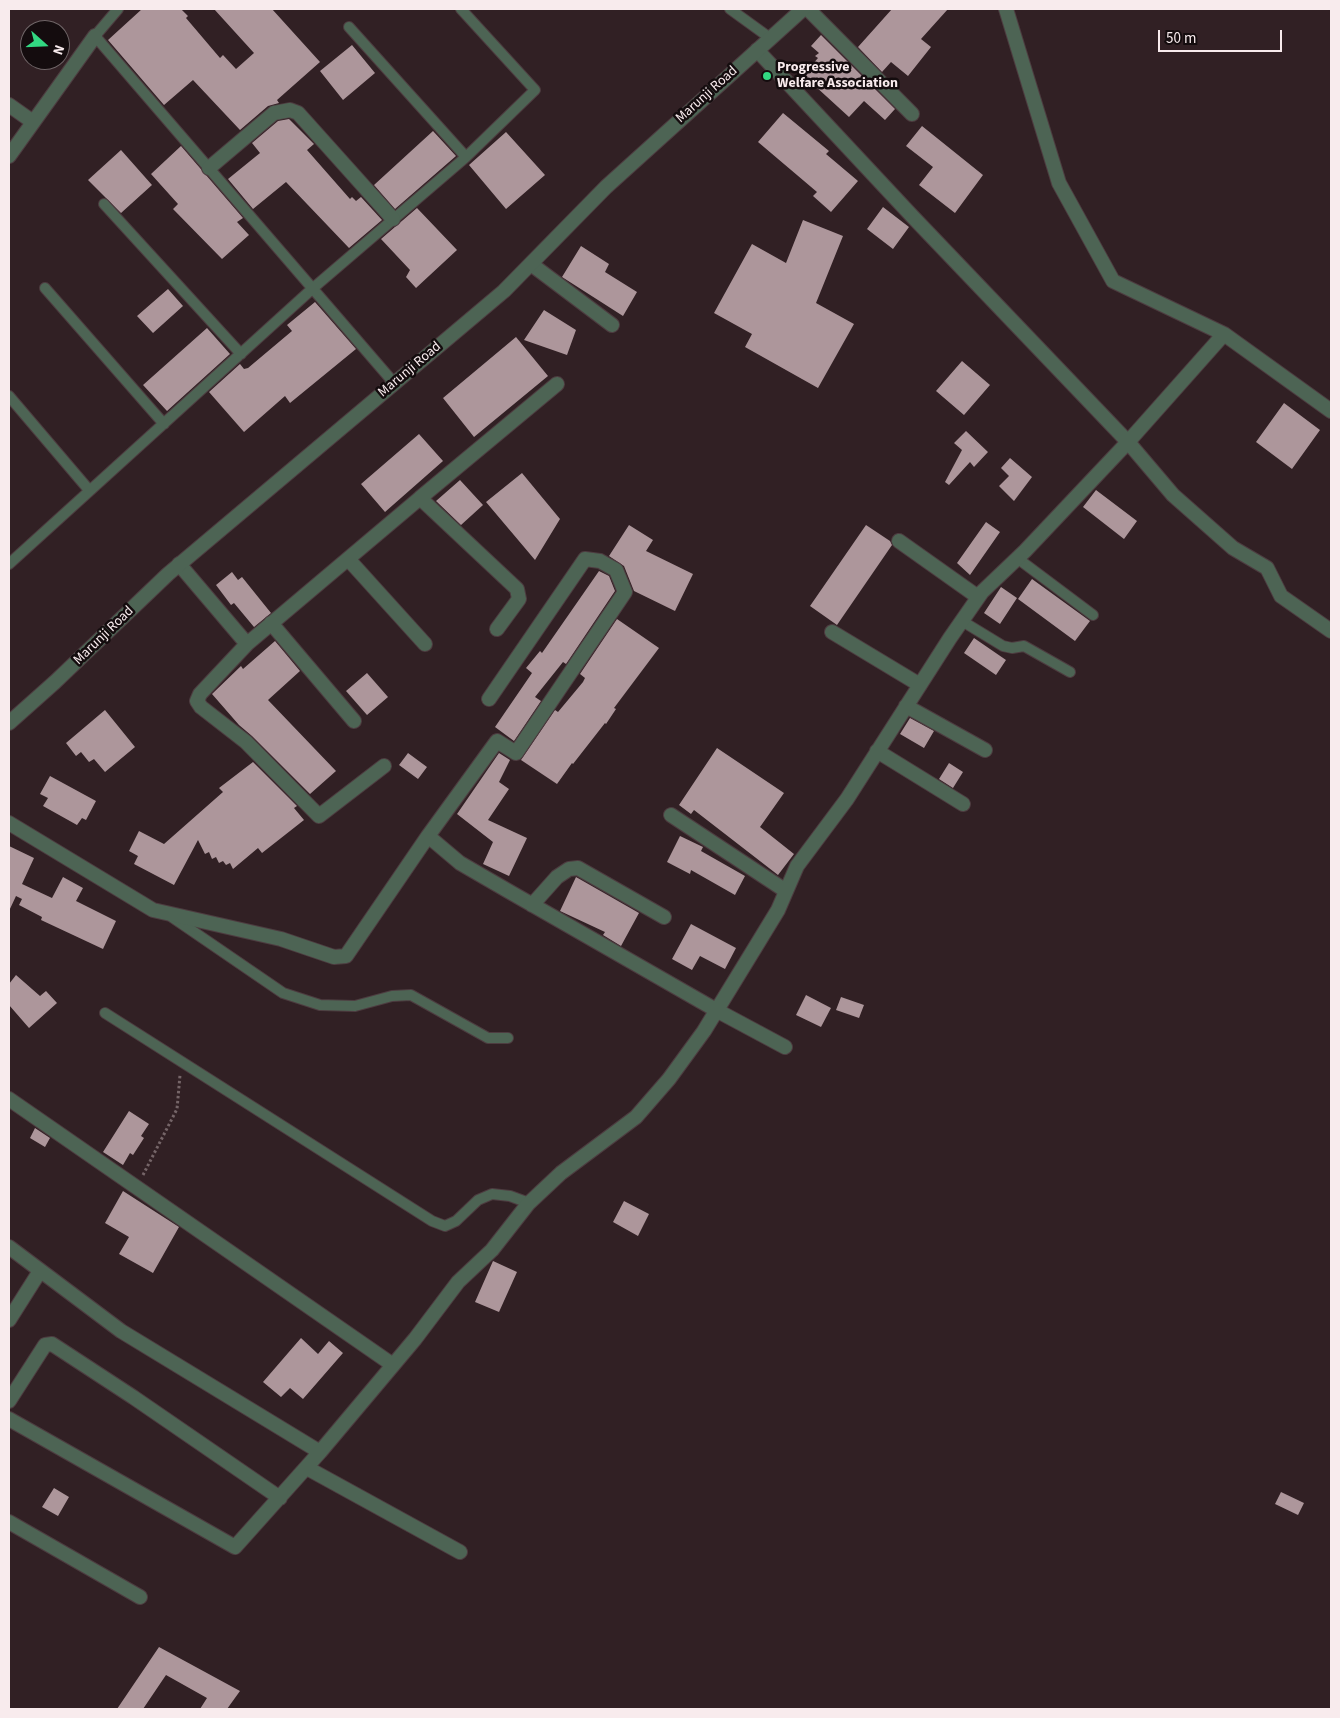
<!DOCTYPE html>
<html>
<head>
<meta charset="utf-8">
<style>
  body { margin:0 }
  #map { position:relative; width:1340px; height:1718px; overflow:hidden; background:#312024; font-family:"Source Sans 3",sans-serif }
  canvas { display:block }
  .frame { position:absolute; inset:0; border:10px solid #f8ebed; pointer-events:none }
  .north { position:absolute; left:20px; top:20px; width:50px; height:50px; box-sizing:border-box; background:#140c0e; border:1px solid #6f6567; border-radius:50%; rotate:110deg; font-size:14px; font-weight:700; line-height:20px; text-align:center; color:#f8ebed }
  .north::after { content:''; display:block; margin:auto; width:18px; height:22px; background:#32d882; clip-path:polygon(50% 0,100% 100%,50% 72%,0 100%) }
  .scale { position:absolute; left:1158px; top:30px; width:124px; height:22px; box-sizing:border-box; border:2px solid #f8ebed; border-top:0; padding-left:6px; font-size:15px; line-height:18px; white-space:nowrap; color:#f8ebed; -webkit-text-stroke:4px #140c0e; paint-order:stroke }
</style>
</head>
<body>
<div id="map">
<canvas width="1340" height="1718"></canvas>
<div class="frame"></div>
<div class="north">N</div>
<div class="scale">50 m</div>
</div>
<script>
const ctx = document.querySelector('canvas').getContext('2d');
ctx.lineJoin = 'round';
function paint(path, color) { ctx.fillStyle = color; ctx.fill(path, 'evenodd'); }
const poly = rows => new Path2D(rows.map(r => 'M' + r).join(''));
function stroke(path, color, width, dash) { ctx.strokeStyle = color; ctx.lineWidth = width; ctx.lineCap = dash ? 'butt' : 'round'; ctx.setLineDash(dash || []); ctx.stroke(path); }
function write(font, color, halo, rows, align = 'center') {
  ctx.font = font + ' "Source Sans 3",sans-serif'; ctx.lineWidth = 5; ctx.setLineDash([]); ctx.textBaseline = 'middle'; ctx.strokeStyle = halo; ctx.fillStyle = color; for (const [text, x, y, turn = 0] of rows) {
    ctx.save(); ctx.translate(x, y); ctx.rotate((+turn || 0) * Math.PI / 180); ctx.textAlign = isNaN(turn) ? turn : align; if (halo) ctx.strokeText(text, 0, 0); ctx.fillText(text, 0, 0); ctx.restore();
  }
}
paint(poly([
  [142,9,181,9,188,16,186,18,220,58,223,55,236,69,254,53,214,9,272,9,320,62,277,100,279,103,268,106,240,130,193,80,164,105,108,40],
  [892,9,948,9,921,39,931,47,908,76,891,62,882,72,858,47],
  [821,35,895,109,885,120,864,101,849,117,803,75,818,58,815,56,819,53,811,46],
  [352,45,375,73,343,100,320,71],
  [783,113,829,151,826,154,858,181,831,212,813,196,817,192,758,142],
  [289,119,314,144,307,150,350,199,352,197,356,201,361,197,382,220,349,248,286,182,253,209,228,179,260,153,252,143,278,121],
  [922,126,983,175,955,213,919,185,933,167,906,146],
  [433,131,456,156,395,209,374,185],
  [506,132,545,175,506,209,469,165],
  [181,146,243,218,237,222,249,235,222,259,173,209,178,204,151,174],
  [121,150,152,185,121,213,88,180],
  [883,207,909,227,893,249,867,229],
  [417,208,457,250,416,288,406,277,410,270,381,239],
  [803,220,843,236,816,303,854,324,818,388,745,347,752,334,714,313,752,244,786,263],
  [581,246,609,264,605,272,637,292,623,316,562,277],
  [168,289,183,306,153,333,137,316],
  [315,302,356,349,290,403,285,396,244,432,209,392,240,364,244,369,248,368,292,331,287,325],
  [544,310,576,330,567,355,524,340],
  [207,328,230,354,167,411,143,385],
  [516,337,548,376,474,437,443,398],
  [962,361,990,385,964,415,936,391],
  [1284,403,1320,430,1292,469,1256,442],
  [966,431,988,452,974,467,970,462,949,485,945,482,962,450,954,443],
  [419,434,443,461,385,512,361,484],
  [1010,458,1032,477,1014,501,999,486,1009,476,1001,468],
  [522,473,560,519,535,560,486,502],
  [460,480,483,505,461,525,436,501],
  [1096,490,1137,521,1124,539,1083,507],
  [986,522,1000,532,970,575,957,563],
  [629,525,653,540,646,551,693,574,675,611,634,591,624,566,609,556],
  [866,525,890,541,892,545,837,625,810,606],
  [599,571,609,576,615,591,566,664,563,662,535,697,541,701,514,741,495,727,532,673,526,668,540,651,542,653],
  [232,572,238,580,242,577,271,613,254,627,234,603,231,605,216,585],
  [1032,579,1090,621,1075,641,1018,599],
  [1001,587,1017,598,1000,624,984,613],
  [617,619,659,648,614,708,616,709,606,724,605,723,573,764,572,763,557,784,521,760,555,710,558,712,583,682,585,678,580,674],
  [974,638,1006,660,996,675,964,653],
  [275,641,300,671,268,700,336,771,310,794,252,736,239,725,212,694,241,666,243,669],
  [367,673,388,697,367,715,346,691],
  [105,710,135,747,105,772,94,759,89,762,81,752,76,756,66,743],
  [910,718,934,731,924,748,900,734],
  [717,748,784,793,760,827,794,854,778,875,694,810,691,814,679,805],
  [408,753,427,767,418,779,399,765],
  [499,753,510,760,499,782,509,789,488,820,527,838,509,876,483,864,493,842,457,814],
  [253,762,297,806,294,808,304,820,262,853,258,848,233,869,230,863,226,865,223,861,219,863,216,857,212,859,209,852,205,854,198,840,174,885,134,864,138,856,129,851,139,831,164,844,223,792,219,788],
  [949,763,963,772,953,788,939,779],
  [50,776,96,801,86,820,82,818,77,825,43,806,48,798,40,794],
  [680,836,703,847,701,851,745,876,735,895,691,870,690,874,667,862],
  [9,846,34,858,22,884,52,898,63,877,83,888,76,901,116,921,103,949,41,920,42,917,19,905,22,899,16,896,9,911],
  [576,877,639,913,621,946,603,935,605,932,560,911],
  [691,924,736,948,725,969,700,956,692,970,672,959],
  [16,975,40,996,46,991,57,1003,29,1028,9,1005,9,984],
  [806,995,831,1008,821,1027,796,1015],
  [841,997,864,1005,859,1018,836,1010],
  [129,1111,149,1124,141,1136,144,1138,133,1155,130,1153,123,1165,103,1152],
  [35,1128,50,1138,45,1147,30,1138],
  [123,1191,179,1227,153,1273,119,1254,129,1237,105,1223],
  [624,1201,649,1214,638,1236,613,1222],
  [493,1261,517,1272,499,1312,475,1302],
  [301,1338,318,1354,329,1341,343,1353,303,1399,290,1388,281,1397,263,1382],
  [54,1488,69,1497,58,1516,42,1507],
  [1281,1492,1304,1503,1298,1515,1275,1504],
  [159,1647,240,1691,227,1709,200,1709,207,1698,166,1675,143,1709,117,1709]
]), '#ad969b');
const service = poly([
  [118,9,95,36,394,383],
  [730,9,770,38],
  [349,27,466,157],
  [104,204,241,354],
  [45,288,164,424],
  [9,396,89,490],
  [1017,558,1093,615],
  [9,564,312,289,466,157,535,90,461,9],
  [962,621,1003,646,1012,648,1024,646,1070,672],
  [172,917,283,993,320,1005,355,1006,392,996,411,995,488,1038,508,1038],
  [105,1013,432,1221,445,1226,456,1221,478,1200,492,1194,510,1196,529,1203]
]);
const minor = poly([
  [808,9,912,114],
  [1006,9,1059,183,1113,281,1224,334,1331,411],
  [757,50,912,216,1128,442,1173,495,1233,548,1267,568,1281,596,1331,631],
  [9,105,33,122],
  [9,156,95,36],
  [209,168,274,113,290,110,298,113,393,219],
  [531,264,612,325],
  [420,498,557,384],
  [899,541,978,597],
  [349,560,425,644],
  [179,564,247,644,200,694,197,701,201,707,246,742,319,816,384,766],
  [271,623,354,721],
  [832,632,920,685],
  [247,644,420,498,517,589,519,599,497,629],
  [906,706,985,750],
  [877,751,963,804],
  [671,815,786,891],
  [9,823,153,910,281,939,334,957,346,956,428,836,460,863,510,892,716,1010,785,1047],
  [428,836,497,741,516,753,625,592,616,570,600,561,585,559,489,699],
  [532,905,557,877,569,869,578,868,664,917],
  [9,1099,393,1365],
  [9,1247,121,1331,320,1452],
  [9,1320,40,1271],
  [9,1401,45,1345,52,1344,133,1397,280,1498],
  [9,1419,235,1547,320,1452,415,1339,458,1282,492,1250,528,1204,561,1173,636,1117,669,1079,704,1031,753,951,778,910,797,866,847,799,950,638,982,592,1025,551,1128,442,1224,334],
  [307,1468,460,1552],
  [9,1522,140,1597]
]);
const tertiary = poly([
  [9,723,55,682,168,574,504,291,606,187,803,9]
]);
stroke(service, '#4d3c40', 12);
stroke(minor, '#4d3c40', 16);
stroke(tertiary, '#4d3c40', 16);
stroke(poly([
  [143,1175,177,1109,180,1075]
]), '#756568', 3, [2.5, 2.5]);
stroke(service, '#4d6454', 10);
stroke(minor, '#4d6454', 14);
stroke(tertiary, '#4d6454', 14);
for (const [x, y, r, color] of [
  [767,76,5,"#32d882"]
]) { const dot = new Path2D(); dot.arc(x, y, r, 0, 2 * Math.PI); ctx.fillStyle = color; ctx.fill(dot); stroke(dot, '#140c0e', 2); }
write('bold 14px', '#f8ebed', '#140c0e', [
  ["Progressive",777,68],
  ["Welfare Association",777,84]
], 'left');
write('14px', '#f8ebed', '#140c0e', [
  ["Marunji Road",707,95,-42],
  ["Marunji Road",410,370,-40],
  ["Marunji Road",104,636,-44]
]);
</script>
</body>
</html>
